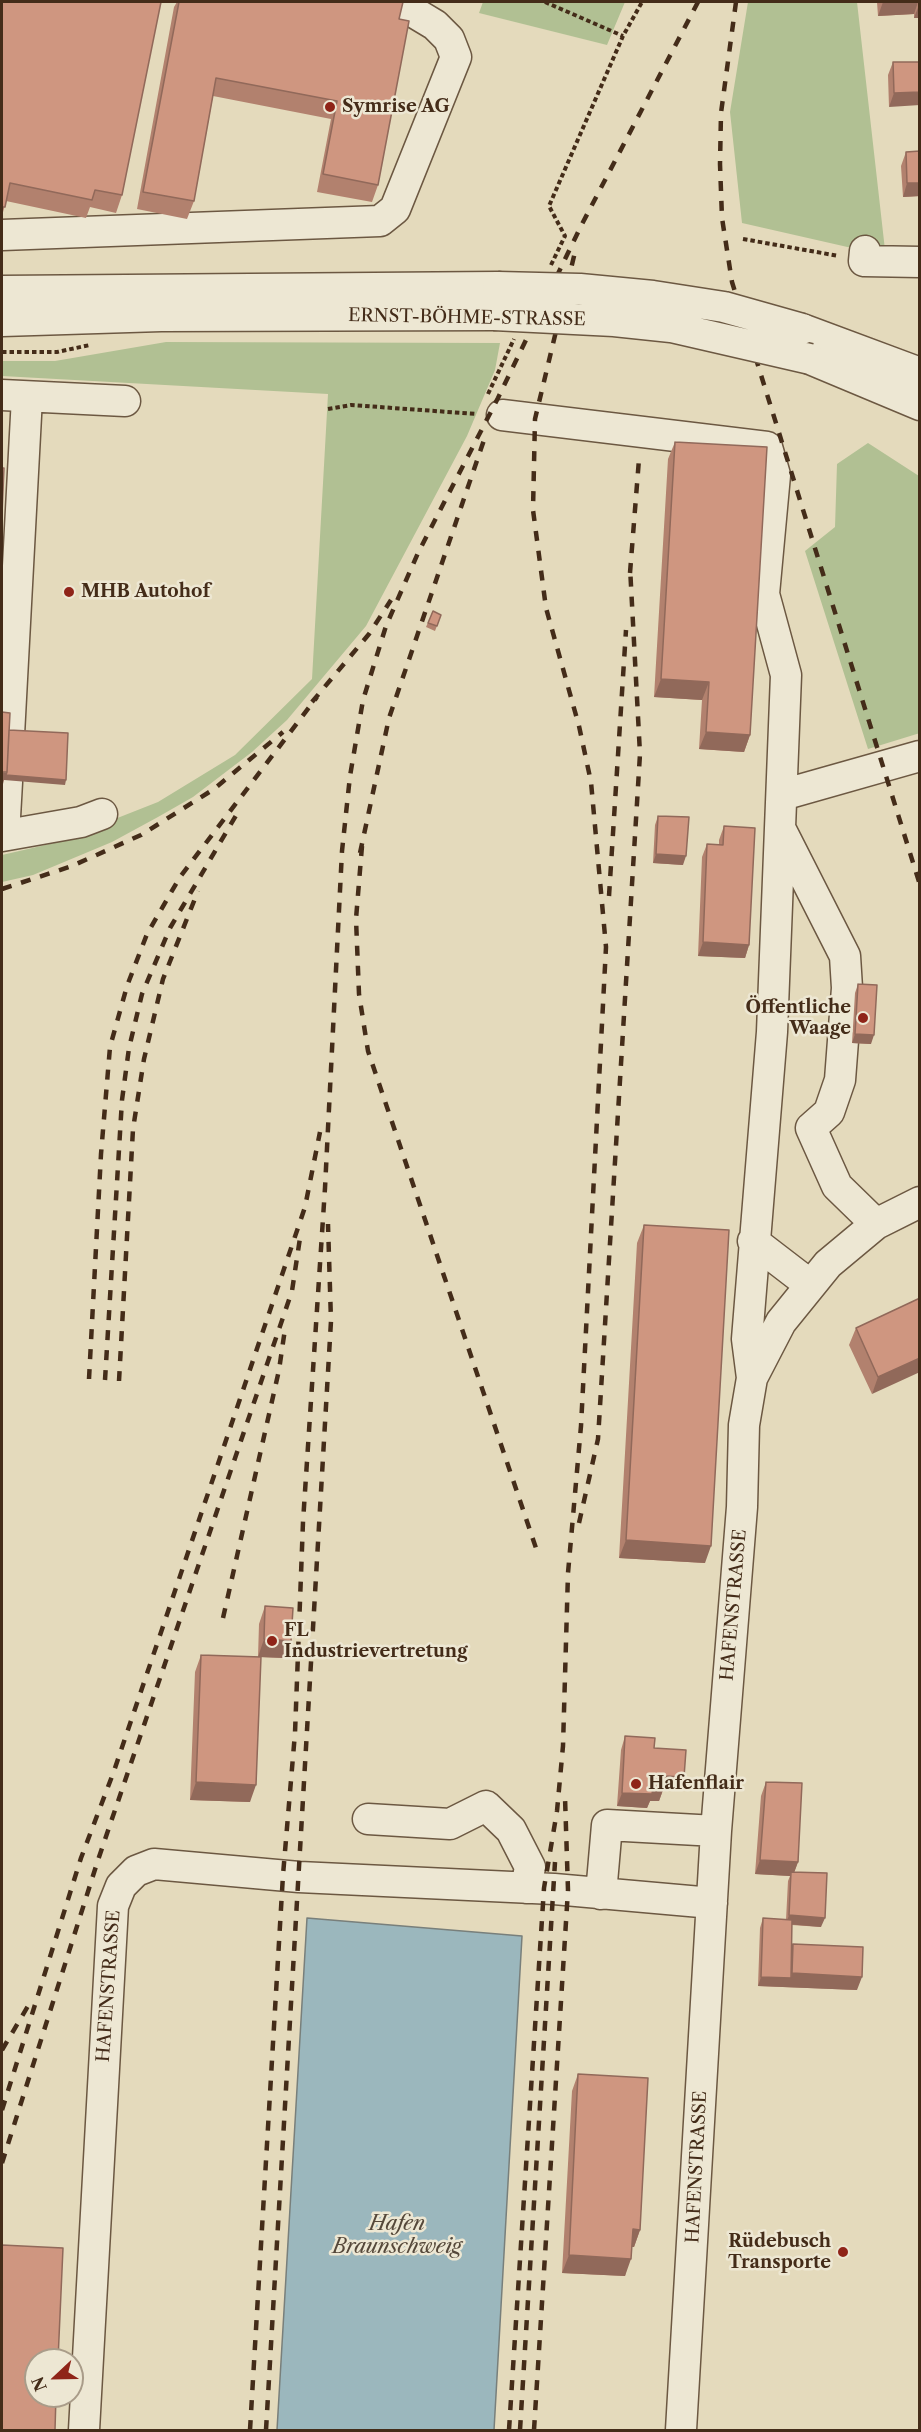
<!DOCTYPE html>
<html>
<head>
<meta charset="utf-8">
<style>
  body { margin:0 }
  #map { position:relative; width:921px; height:2432px; overflow:hidden; background:#e4dabc; font-family:"Libre Caslon Text",serif }
  canvas { display:block }
  .frame { position:absolute; inset:0; border:3px solid #442c19; pointer-events:none }
  .north { position:absolute; left:24px; top:2348px; width:60px; height:60px; box-sizing:border-box; background:#ede7d3; border:2px solid #a99c89; border-radius:50%; rotate:248deg; font-size:16px; font-weight:700; line-height:24px; text-align:center; color:#442c19 }
  .north::after { content:''; display:block; margin:auto; width:21px; height:27px; background:#8f2418; clip-path:polygon(50% 0,100% 100%,50% 72%,0 100%) }
</style>
</head>
<body>
<div id="map">
<canvas width="921" height="2432"></canvas>
<div class="frame"></div>
<div class="north">N</div>
</div>
<script>
const ctx = document.querySelector('canvas').getContext('2d');
ctx.lineJoin = 'round';
function paint(path, color) { ctx.fillStyle = color; ctx.fill(path, 'evenodd'); }
const poly = rows => new Path2D(rows.map(r => 'M' + r).join(''));
function stroke(path, color, width, dash) { ctx.strokeStyle = color; ctx.lineWidth = width; ctx.lineCap = dash ? 'butt' : 'round'; ctx.setLineDash(dash || []); ctx.stroke(path); }
function write(font, color, halo, rows, align = 'center') {
  ctx.font = font + ' "Libre Caslon Text",serif'; ctx.lineWidth = 5; ctx.setLineDash([]); ctx.textBaseline = 'middle'; ctx.strokeStyle = halo; ctx.fillStyle = color; for (const [text, x, y, turn = 0] of rows) {
    ctx.save(); ctx.translate(x, y); ctx.rotate((+turn || 0) * Math.PI / 180); ctx.textAlign = isNaN(turn) ? turn : align; if (halo) ctx.strokeText(text, 0, 0); ctx.fillText(text, 0, 0); ctx.restore();
  }
}
paint(poly([
  [483,2,625,2,607,45,479,13],
  [748,2,857,2,885,250,865,251,742,223,730,112],
  [166,342,500,343,495,370,467,436,366,626,287,720,252,752,193,797,158,817,112,842,33,875,2,882,2,855,54,843,158,802,235,755,312,679,328,394,2,376,2,361,55,361],
  [868,443,919,476,920,733,868,749,805,551,835,527,837,464]
]), '#b1c093');
const water = poly([
  [307,1918,522,1936,494,2430,277,2430,307,1918]
]);
paint(water, '#9bb7bd');
stroke(water, '#787f7b', 1.5);
const minor = poly([
  [2,235,380,221,395,209,456,57,449,39,435,25,405,7,375,2],
  [865,251,864,261,920,262],
  [2,291,498,287],
  [2,321,161,316,494,315],
  [802,329,920,373],
  [810,359,920,405],
  [2,395,125,401],
  [502,415,767,447,775,475,764,594,786,675,772,1032,747,1339,752,1378],
  [9,735,27,397],
  [782,795,920,756],
  [782,832,845,956,847,988,840,1080,829,1112,811,1128],
  [4,835,7,782],
  [2,836,81,822,102,814],
  [811,1128,837,1186,876,1224],
  [753,1241,809,1284],
  [368,1819,450,1824,486,1806,511,1830,530,1867,526,1888],
  [601,1894,607,1825,716,1831],
  [84,2430,113,1906,121,1886,136,1871,154,1864,299,1877,554,1889,712,1903],
  [681,2430,716,1831,742,1507,744,1425,752,1378,781,1322,828,1264,876,1224,920,1202]
]);
stroke(minor, '#6c5842', 33);
stroke(poly([
  [545,2,623,36],
  [743,239,839,256],
  [551,265,565,236,549,206,623,36,642,2],
  [2,352,57,352,90,345],
  [488,394,514,339],
  [328,409,351,405,477,414]
]), '#442c19', 4, [4.5, 3]);
stroke(minor, '#ede7d3', 30);
stroke(poly([
  [736,2,721,113,720,164,722,218,732,282,920,885],
  [630,573,639,459],
  [312,702,369,634,391,600],
  [362,846,356,919,359,994,368,1051,538,1554],
  [360,853,389,718,484,440],
  [2,889,72,866,141,835,214,789,283,732],
  [609,896,626,630],
  [89,1379,101,1154,110,1047,127,986,147,934,180,877,317,697],
  [105,1380,122,1100,129,1048,142,994,170,928,238,812],
  [119,1381,133,1129,144,1059,163,979,198,891],
  [579,1523,598,1439,640,754,630,567],
  [223,1618,279,1370,285,1329],
  [2,2050,31,2001],
  [2,2110,81,1858,114,1771,305,1207,320,1132],
  [2,2163,98,1860,292,1291,300,1238],
  [250,2430,283,1875,295,1733,303,1522,325,1188,342,851,350,776,363,700,386,626,418,553,498,398,581,226,698,2],
  [266,2430,331,1321,328,1224],
  [509,2430,544,1888,557,1811,563,1746,568,1573,581,1426,606,947,591,782,579,726,546,608,533,510,535,419,575,252],
  [520,2430,555,1862],
  [534,2430,568,1890,565,1797]
]), '#442c19', 4.5, [10, 10]);
const minorBridge = poly([
  [498,287,580,289,653,296,724,307,802,329],
  [494,315,614,321,671,327,810,359]
]);
stroke(minorBridge, '#6c5842', 33, []);
stroke(minorBridge, '#ede7d3', 30);
paint(poly([
  [2,2,122,195,116,213,90,207,86,218,6,201,2,216],
  [177,2,403,2,399,19,378,185,372,202,317,192,331,119,213,96,194,201,187,219,137,209,174,7],
  [877,2,920,2,920,18,914,18,914,14,878,16],
  [893,62,920,62,889,107,888,75],
  [920,151,920,196,903,197,901,166,906,152],
  [675,442,750,735,744,752,699,749,702,700,654,697,668,459],
  [433,611,441,615,435,631,426,627],
  [658,816,683,865,653,863,655,825],
  [724,826,749,945,745,958,698,956,702,857,707,844,719,844,719,840],
  [858,984,871,1044,852,1043,855,993],
  [644,1225,705,1563,619,1558,637,1243],
  [920,1298,872,1394,849,1345,856,1328],
  [265,1606,285,1658,261,1657,250,1802,190,1800,195,1672,201,1655,258,1657,259,1624],
  [625,1736,654,1748,684,1777,679,1790,663,1790,659,1801,650,1801,647,1808,617,1806,621,1750],
  [766,1782,798,1862,794,1872,821,1927,792,1925,791,1949,793,1944,857,1990,758,1986,760,1928,763,1918,786,1920,788,1881,790,1876,755,1874,761,1796],
  [578,2074,640,2230,634,2247,632,2247,625,2276,562,2273,572,2091]
]), '#b2816e');
paint(poly([
  [883,2,918,2,914,14,878,16],
  [919,5,920,5,920,18,914,18],
  [920,92,920,105,889,107,894,93],
  [907,183,920,183,920,196,903,197],
  [661,679,709,682,702,700,654,697],
  [706,732,750,735,744,752,699,749],
  [2,772,66,780,65,785,4,780,2,788],
  [656,854,686,856,683,865,653,863],
  [703,942,749,945,745,958,698,956],
  [855,1034,874,1035,871,1044,852,1043],
  [920,1358,920,1372,872,1394,878,1377],
  [626,1540,711,1546,705,1563,619,1558],
  [264,1639,291,1641,285,1658,258,1657],
  [664,1776,684,1777,679,1790,663,1790,659,1801,650,1801,647,1808,617,1806,622,1793,653,1787],
  [196,1782,256,1785,250,1802,190,1800],
  [760,1860,798,1862,793,1876,791,1872,790,1876,755,1874],
  [789,1915,825,1918,821,1927,786,1924],
  [792,1973,862,1977,857,1990,758,1986,761,1977,791,1978],
  [633,2229,640,2230,634,2247,626,2247],
  [569,2255,631,2259,625,2276,562,2273]
]), '#91695a');
const building = poly([
  [2,2,161,2,122,195,95,190,92,200,10,183,5,207,2,207,2,2],
  [179,2,403,2,399,19,409,21,378,185,323,174,337,101,216,78,194,201,143,192,179,2],
  [893,62,920,62,920,92,894,93,893,62],
  [920,151,920,183,907,183,906,152,920,151],
  [675,442,767,447,750,735,706,732,709,682,661,679,675,442],
  [2,468,4,468,2,514,2,468],
  [433,611,441,615,437,626,428,623,433,611],
  [2,712,10,713,7,772,2,772,2,712],
  [9,730,68,733,66,780,6,775,7,772,9,730],
  [658,816,689,817,686,856,656,854,658,816],
  [724,826,755,828,749,945,703,942,707,844,723,845,724,826],
  [858,984,877,985,874,1035,855,1034,858,984],
  [644,1225,729,1230,711,1546,626,1540,644,1225],
  [920,1298,920,1358,878,1377,856,1328,920,1298],
  [265,1606,293,1608,291,1641,264,1639,265,1606],
  [201,1655,261,1657,256,1785,196,1782,201,1655],
  [625,1736,655,1738,654,1748,686,1750,684,1777,664,1776,664,1788,653,1787,652,1794,622,1793,625,1736],
  [766,1782,802,1783,798,1862,760,1860,766,1782],
  [791,1872,827,1873,825,1918,789,1915,791,1872],
  [763,1918,792,1920,791,1978,761,1977,763,1918],
  [793,1944,863,1947,862,1977,792,1973,793,1944],
  [578,2074,648,2078,640,2230,633,2229,631,2259,569,2255,578,2074],
  [2,2245,63,2248,58,2360,36,2360,36,2396,56,2396,55,2430,2,2430,2,2245]
]);
paint(building, '#cf9680');
stroke(building, '#91695a', 1.5);
for (const [x, y, r, color] of [
  [330,107,6,"#8f2418"],
  [69,592,6,"#8f2418"],
  [863,1018,6,"#8f2418"],
  [272,1641,6,"#8f2418"],
  [636,1784,6,"#8f2418"],
  [843,2252,6,"#8f2418"]
]) { const dot = new Path2D(); dot.arc(x, y, r, 0, 2 * Math.PI); ctx.fillStyle = color; ctx.fill(dot); stroke(dot, '#ede7d3', 2); }
write('bold 18px', '#442c19', '#ede7d3', [
  ["Symrise AG",342,107],
  ["MHB Autohof",81,592],
  ["Öffentliche",851,1008,"right"],
  ["Waage",851,1029,"right"],
  ["FL",284,1631],
  ["Industrievertretung",284,1652],
  ["Hafenflair",648,1784],
  ["Rüdebusch",831,2242,"right"],
  ["Transporte",831,2263,"right"]
], 'left');
write('18px', '#442c19', '#ede7d3', [
  ["ERNST-BÖHME-STRASSE",467,318,1],
  ["HAFENSTRASSE",734,1605,-85],
  ["HAFENSTRASSE",109,1986,-86],
  ["HAFENSTRASSE",697,2167,-87]
]);
write('italic 20px', '#55483a', '#ede7d3', [
  ["Hafen",397,2224],
  ["Braunschweig",397,2247]
]);
</script>
</body>
</html>
